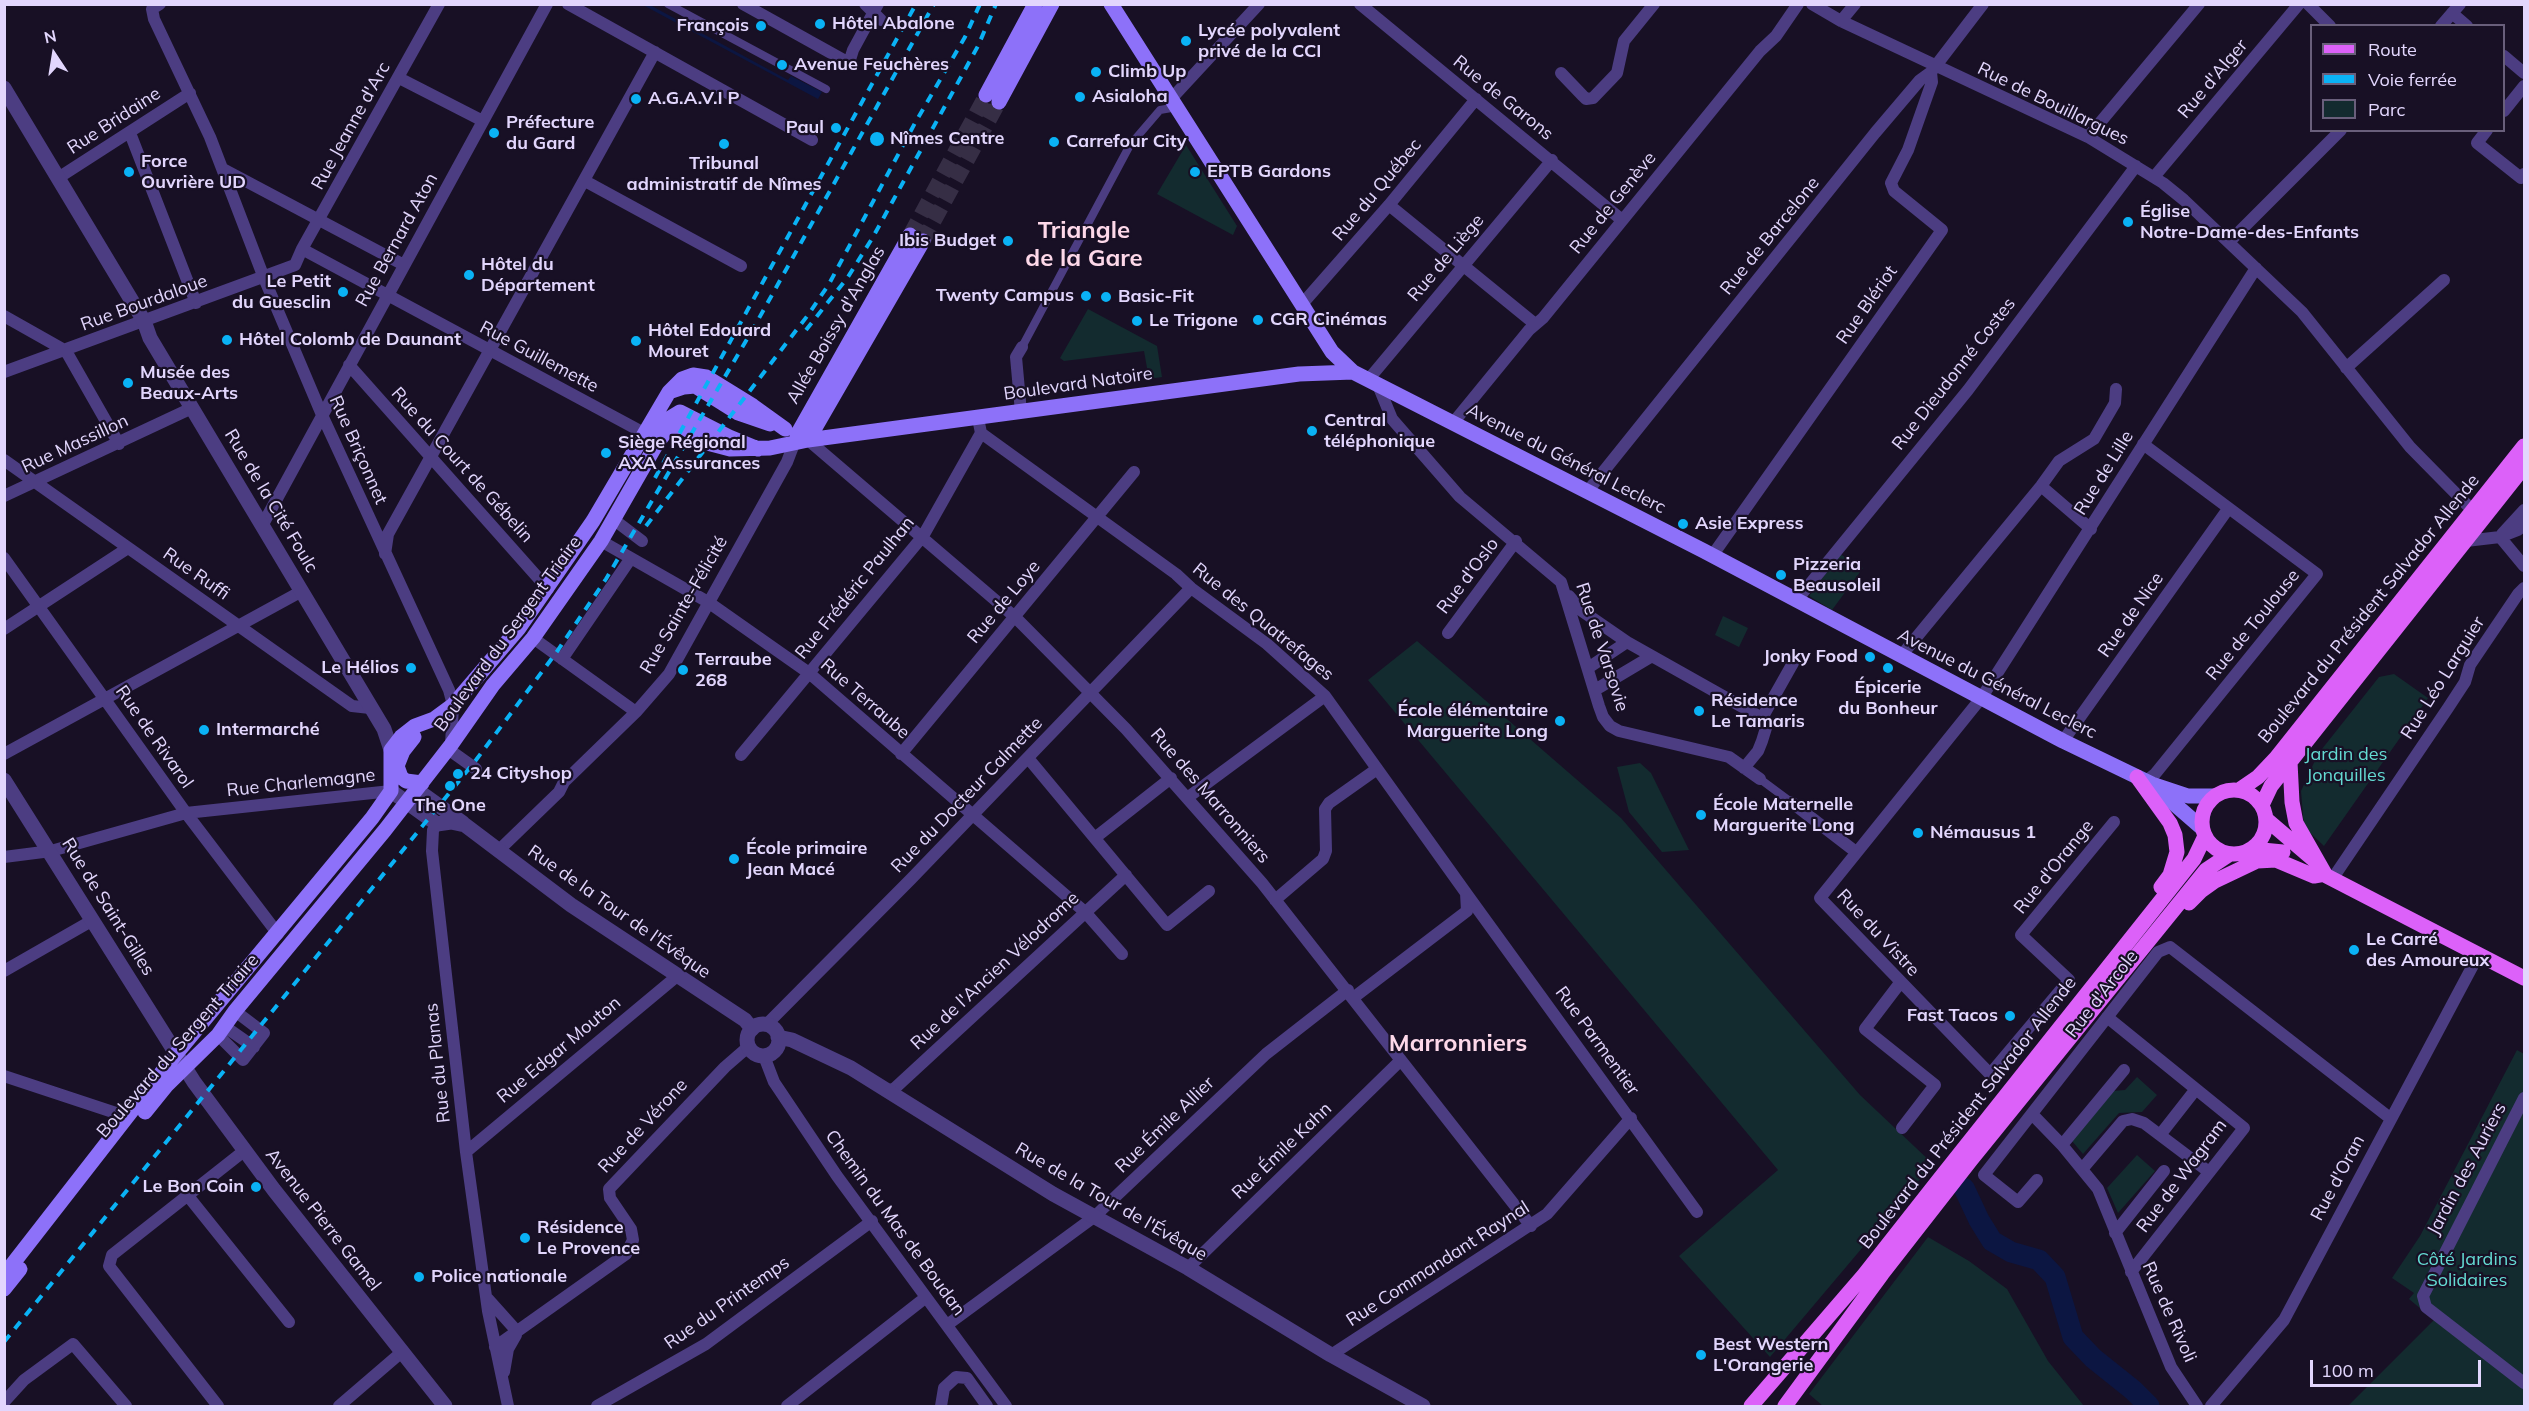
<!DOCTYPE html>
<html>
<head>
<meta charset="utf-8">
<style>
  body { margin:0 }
  #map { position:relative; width:2529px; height:1411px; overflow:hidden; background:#181025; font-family:Mulish,sans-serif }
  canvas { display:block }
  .frame { position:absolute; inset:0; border:6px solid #e2d6fd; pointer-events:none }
  .legend { position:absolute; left:2310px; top:24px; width:195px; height:108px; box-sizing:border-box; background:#181025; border:2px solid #695f7b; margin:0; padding:8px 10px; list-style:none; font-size:18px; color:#e2d6fd }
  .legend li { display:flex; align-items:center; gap:12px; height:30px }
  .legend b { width:30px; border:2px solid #695f7b }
  .north { position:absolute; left:24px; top:24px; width:60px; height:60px; -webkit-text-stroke:4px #181025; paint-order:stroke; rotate:348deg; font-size:16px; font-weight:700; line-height:24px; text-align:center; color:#e2d6fd }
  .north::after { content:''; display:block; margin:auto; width:21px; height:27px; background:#e2d6fd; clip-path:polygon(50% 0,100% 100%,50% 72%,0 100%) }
  .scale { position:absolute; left:2310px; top:1360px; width:171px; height:27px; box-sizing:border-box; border:3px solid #e2d6fd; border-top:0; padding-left:8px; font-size:18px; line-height:21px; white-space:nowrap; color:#e2d6fd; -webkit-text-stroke:4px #181025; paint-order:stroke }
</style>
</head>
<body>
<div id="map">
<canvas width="2529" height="1411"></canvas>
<div class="frame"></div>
<ul class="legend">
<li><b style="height:8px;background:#dc61f9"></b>Route</li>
<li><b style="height:8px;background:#0ab2f5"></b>Voie ferrée</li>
<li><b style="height:16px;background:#132b2f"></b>Parc</li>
</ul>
<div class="north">N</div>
<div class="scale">100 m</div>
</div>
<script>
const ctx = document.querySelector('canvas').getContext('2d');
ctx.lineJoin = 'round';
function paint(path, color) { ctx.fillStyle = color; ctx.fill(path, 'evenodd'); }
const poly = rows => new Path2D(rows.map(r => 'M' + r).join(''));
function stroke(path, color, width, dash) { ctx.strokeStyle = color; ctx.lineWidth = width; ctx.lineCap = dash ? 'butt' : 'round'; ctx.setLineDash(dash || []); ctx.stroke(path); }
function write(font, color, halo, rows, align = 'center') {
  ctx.font = font + ' Mulish,sans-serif'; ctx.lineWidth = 4.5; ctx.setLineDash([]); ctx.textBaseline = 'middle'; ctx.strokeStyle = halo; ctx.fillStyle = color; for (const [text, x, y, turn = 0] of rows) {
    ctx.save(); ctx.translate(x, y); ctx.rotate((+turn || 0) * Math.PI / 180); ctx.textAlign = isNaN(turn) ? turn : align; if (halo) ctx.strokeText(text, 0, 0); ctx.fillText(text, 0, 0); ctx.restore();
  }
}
paint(poly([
  [1186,145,1237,226,1233,235,1157,194],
  [1088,309,1157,346,1162,377,1149,379,1144,351,1064,361,1060,358],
  [1840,554,1863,568,1832,610,1809,596],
  [1723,616,1748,628,1739,647,1715,635],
  [1417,641,1621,818,1860,1095,1933,1164,1770,1357,1679,1256,1778,1170,1368,680],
  [2394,674,2428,698,2324,846,2304,827,2301,791,2318,754,2379,677],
  [1640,763,1651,773,1689,850,1662,852,1629,812,1617,767],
  [2517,1050,2524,1054,2524,1406,2348,1406,2434,1320,2409,1299,2414,1293,2392,1278,2420,1236],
  [2137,1077,2157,1095,2142,1112,2119,1113,2083,1154,2072,1141,2113,1091,2125,1090],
  [2137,1155,2155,1171,2118,1213,2107,1188],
  [1928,1237,1969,1261,2007,1289,2048,1361,2084,1406,1823,1406,1809,1394]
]), '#132b2f');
paint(poly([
  [643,5,650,5,788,80,791,76,822,92,818,99]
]), '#0c1642');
stroke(poly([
  [1964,1188,1979,1220,1992,1241,2011,1252,2039,1260,2055,1277,2073,1337,2093,1358,2133,1390,2149,1406]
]), '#0c1642', 21);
stroke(poly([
  [910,235,986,95],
  [923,241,999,102]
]), '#362e45', 15, [15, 8]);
stroke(poly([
  [668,4,826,89],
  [1022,347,1130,145,1160,110,1177,107],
  [1760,779,1791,802]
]), '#4c3d82', 8);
stroke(poly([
  [160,4,152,9,154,19,210,137,264,278,322,415,449,690,453,705,451,745],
  [568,4,812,140],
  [743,4,849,63,853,50,878,4],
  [865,4,881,20],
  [1360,4,1622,220],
  [1812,4,1841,21,2088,137,2163,183,2184,200,2302,312,2410,447,2473,511],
  [2308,4,2330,26],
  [2452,13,2467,26],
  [1841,21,1855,4],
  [2441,26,2460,4],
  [2504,56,2524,73],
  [1561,73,1583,96,1586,99,1593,98,1617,73,1624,41,1654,4],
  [399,78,483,121],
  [1172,98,1259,4],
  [2504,111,2524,86],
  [2487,130,2477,143,2521,178,2524,174],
  [130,133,196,303],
  [2088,137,2199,4],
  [223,169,404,265],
  [2154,177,2299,4],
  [58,178,190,93],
  [585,181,741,266],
  [1389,205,1535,324],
  [2229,242,2341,130],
  [302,249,644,433],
  [1303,303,1389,205,1476,99],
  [4,316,66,351,119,444],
  [349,365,548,589],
  [2346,368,2444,280],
  [4,372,295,265,302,249,439,4],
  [1368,380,1552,160],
  [1378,385,1392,419,1460,497,1561,582,1599,706,1603,717,1610,726,1619,731,1729,757,1760,779],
  [1021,412,1016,357,1022,347],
  [978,418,981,433,1176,574,1191,588,1267,644,1325,696,1466,893,1467,911,1353,998],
  [1453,423,1529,330,1543,318,1760,51,1776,36,1798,4],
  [808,440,1015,617,1126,729,1262,883,1531,1226],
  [2143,444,2317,574,2155,774,2146,781],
  [4,460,352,706,370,708],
  [2041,486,2091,529],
  [1587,492,1875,133,1920,80,1931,72,1983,4],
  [4,496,192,408],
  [613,519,642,541],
  [262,526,547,4],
  [2502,534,2524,510],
  [2500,537,2524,566],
  [601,541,708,602,809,673,1085,912,1122,954],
  [2466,541,2500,537,2518,530,2524,525],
  [385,554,388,534,655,52],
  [1712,556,1942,230,1894,191,1891,183,1908,150,1932,82,1931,72],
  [4,558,186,813,278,934],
  [1569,596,1582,611,1627,642],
  [1796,601,1968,390,2136,166],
  [4,629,128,548],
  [1448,633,1516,541],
  [533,638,636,712],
  [1901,656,2041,486,2059,461,2094,439,2115,403,2116,389],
  [562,659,631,558],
  [1588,668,1627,642,1762,718,1766,728,1762,741,1758,751,1744,768],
  [1600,687,1652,656],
  [1762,718,1793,663],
  [2063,741,2228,509],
  [448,749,476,769],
  [4,754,302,591],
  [901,754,1134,472],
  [741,755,923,536,981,433],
  [1028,758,1167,925,1209,891],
  [1187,798,1325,696],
  [1791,802,1856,852],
  [2114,822,2021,935,2069,980,1990,1074,1820,898,1982,697,2256,268],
  [437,824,433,830,432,851,466,1152,488,1311,508,1406],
  [1096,837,1171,778],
  [498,851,559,792,564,782,636,712,669,674,787,462,797,436],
  [4,857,51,851,186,813,391,791],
  [2333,878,2448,708,2465,682,2470,665,2518,594,2524,588],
  [1466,893,1697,1212],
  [1275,900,1323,859,1326,851,1325,809,1329,803,1377,769],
  [4,971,93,920],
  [1900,983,1865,1029,1935,1085,1902,1128],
  [2107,1017,2244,1128,2131,1272],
  [766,1025,911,879,1191,588],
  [224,1026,254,1047],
  [218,1035,243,1060,264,1033,235,1011],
  [764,1056,774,1082,837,1176,1006,1406],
  [4,1076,128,1117],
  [888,1091,895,1088,1126,875],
  [2524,1098,2423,1296,2426,1307,2524,1383],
  [2032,1114,2062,1145,2098,1189,2171,1367,2197,1406],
  [2160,1135,2196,1089],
  [2062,1145,2124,1070],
  [466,1152,676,977],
  [2083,1168,2123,1121,2132,1119,2144,1123,2209,1172],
  [2037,1180,2018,1202,1984,1175,2158,952,2170,947,2390,1118],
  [188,1196,289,1322],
  [2115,1233,2164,1171],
  [1188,1268,1401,1060],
  [488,1299,514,1328,519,1330],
  [947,1325,1094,1217,1266,1054,1348,990],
  [495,1347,626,1254,633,1240,631,1229,610,1198,609,1189,725,1067,748,1047],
  [1331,1355,1547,1214,1631,1118],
  [504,1372,508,1349,516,1335],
  [4,1402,24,1380,73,1344,126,1406],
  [218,1406,109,1266,112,1255,244,1151],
  [339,1406,403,1351],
  [597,1406,706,1344,872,1221],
  [787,1406,925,1298],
  [941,1406,944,1388,956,1377,967,1378,987,1406],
  [2211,1406,2284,1320,2479,954]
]), '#4c3d82', 12);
stroke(poly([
  [4,88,144,321,150,338,384,729,391,750],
  [4,780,194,1082,274,1190,445,1406],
  [417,790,463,823],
  [391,791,437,824,451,822,465,825,571,905,745,1020,752,1029],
  '747 1040a16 16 0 1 1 32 0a16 16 0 1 1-32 0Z',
  [778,1037,792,1040,851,1068,1053,1194,1188,1268,1331,1355,1423,1406]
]), '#4c3d82', 15);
stroke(poly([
  [1111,4,1332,352,1353,372,1704,551,2063,741,2152,784,2188,796,2214,796],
  [986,95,1035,4],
  [999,102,1052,4],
  [672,391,684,387,695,386,738,413,770,424],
  [797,435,910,235],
  [661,438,667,430,681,426,711,444,730,449,770,448,808,440,1299,374,1353,372],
  [808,440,923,241],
  [414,737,403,751,397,766,401,777,406,781,422,783],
  [2156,788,2202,828],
  [145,1112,166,1086,218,1035,235,1011,385,830,451,745,493,685,533,638,601,541,656,445,657,438,667,420,680,412,729,437,758,449],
  [4,1275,176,1054,372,818,391,791,391,750,401,737,415,726,434,719,453,705,519,628,593,521,669,392,682,379,693,375,706,377,753,406,785,429],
  [4,1289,20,1269]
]), '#8d71f9', 15);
stroke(poly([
  [2290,762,2292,802,2296,823,2325,874],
  [2137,777,2170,823,2175,835,2177,852,2170,875,2161,887],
  '2202 822a32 32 0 1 1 64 0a32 32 0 1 1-64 0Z',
  [2239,790,2258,777,2276,758,2524,446],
  [2262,805,2271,786,2290,762,2524,467],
  [2266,819,2314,860],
  [2252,849,2283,852],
  [2317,871,2524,978],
  [2189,903,2201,891,2215,881,2257,861,2276,860,2314,876,2325,874],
  [1751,1406,1864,1275,1938,1181,2194,859,2205,836],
  [1785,1406,1882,1274,1971,1160,2206,870,2230,854]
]), '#dc61f9', 15);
stroke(poly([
  [806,330,848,277,873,237,978,46,996,4],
  [655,478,916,4],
  [646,526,808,315,829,284,915,123,965,37,980,4],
  [4,1342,476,760,556,653,606,579,753,329,934,4]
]), '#0ab2f5', 4, [9, 8]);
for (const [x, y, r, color] of [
  [820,24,6,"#0ab2f5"],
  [761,26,6,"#0ab2f5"],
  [1186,41,6,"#0ab2f5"],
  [782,65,6,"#0ab2f5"],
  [1096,72,6,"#0ab2f5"],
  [1080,97,6,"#0ab2f5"],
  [636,99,6,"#0ab2f5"],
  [836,128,6,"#0ab2f5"],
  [494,133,6,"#0ab2f5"],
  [877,139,8,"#0ab2f5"],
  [1054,142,6,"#0ab2f5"],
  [724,144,6,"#0ab2f5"],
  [129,172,6,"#0ab2f5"],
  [1195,172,6,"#0ab2f5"],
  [2128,222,6,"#0ab2f5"],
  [1008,241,6,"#0ab2f5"],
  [469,275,6,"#0ab2f5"],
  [343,292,6,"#0ab2f5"],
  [1086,296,6,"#0ab2f5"],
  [1106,297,6,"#0ab2f5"],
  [1258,320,6,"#0ab2f5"],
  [1137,321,6,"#0ab2f5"],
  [227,340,6,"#0ab2f5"],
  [636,341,6,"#0ab2f5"],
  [128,383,6,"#0ab2f5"],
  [1312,431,6,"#0ab2f5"],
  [606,453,6,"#0ab2f5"],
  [1683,524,6,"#0ab2f5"],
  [1781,575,6,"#0ab2f5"],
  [1870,657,6,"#0ab2f5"],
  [411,668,6,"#0ab2f5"],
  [1888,668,6,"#0ab2f5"],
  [683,670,6,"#0ab2f5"],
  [1699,711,6,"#0ab2f5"],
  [1560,721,6,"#0ab2f5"],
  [204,730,6,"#0ab2f5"],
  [458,774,6,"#0ab2f5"],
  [450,786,6,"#0ab2f5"],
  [1701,815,6,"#0ab2f5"],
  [1918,833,6,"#0ab2f5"],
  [734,859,6,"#0ab2f5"],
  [2354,950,6,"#0ab2f5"],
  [2010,1016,6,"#0ab2f5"],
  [256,1187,6,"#0ab2f5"],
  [525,1238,6,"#0ab2f5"],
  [419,1277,6,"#0ab2f5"],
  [1701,1355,6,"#0ab2f5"]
]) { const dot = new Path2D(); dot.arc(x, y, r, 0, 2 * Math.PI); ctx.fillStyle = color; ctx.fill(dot); stroke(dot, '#181025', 2); }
write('bold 18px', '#e2d6fd', '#181025', [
  ["Hôtel Abalone",832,24],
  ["François",749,26,"right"],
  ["Lycée polyvalent",1198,31],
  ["privé de la CCI",1198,52],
  ["Avenue Feuchères",794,65],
  ["Climb Up",1108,72],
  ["Asialoha",1092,97],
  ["A.G.A.V.I P",648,99],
  ["Préfecture",506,123],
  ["du Gard",506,144],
  ["Paul",824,128,"right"],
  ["Nîmes Centre",890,139],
  ["Carrefour City",1066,142],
  ["Force",141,162],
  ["Ouvrière UD",141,183],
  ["Tribunal",724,164,"center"],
  ["administratif de Nîmes",724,185,"center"],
  ["EPTB Gardons",1207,172],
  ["Église",2140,212],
  ["Notre-Dame-des-Enfants",2140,233],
  ["Ibis Budget",996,241,"right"],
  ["Hôtel du",481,265],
  ["Département",481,286],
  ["Le Petit",331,282,"right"],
  ["du Guesclin",331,303,"right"],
  ["Twenty Campus",1074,296,"right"],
  ["Basic-Fit",1118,297],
  ["CGR Cinémas",1270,320],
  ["Le Trigone",1149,321],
  ["Hôtel Edouard",648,331],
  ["Mouret",648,352],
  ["Hôtel Colomb de Daunant",239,340],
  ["Musée des",140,373],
  ["Beaux-Arts",140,394],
  ["Central",1324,421],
  ["téléphonique",1324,442],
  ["Siège Régional",618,443],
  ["AXA Assurances",618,464],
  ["Asie Express",1695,524],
  ["Pizzeria",1793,565],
  ["Beausoleil",1793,586],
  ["Jonky Food",1858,657,"right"],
  ["Terraube",695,660],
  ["268",695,681],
  ["Le Hélios",399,668,"right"],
  ["Épicerie",1888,688,"center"],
  ["du Bonheur",1888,709,"center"],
  ["Résidence",1711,701],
  ["Le Tamaris",1711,722],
  ["École élémentaire",1548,711,"right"],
  ["Marguerite Long",1548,732,"right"],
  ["Intermarché",216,730],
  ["24 Cityshop",470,774],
  ["École Maternelle",1713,805],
  ["Marguerite Long",1713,826],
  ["The One",450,806,"center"],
  ["Némausus 1",1930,833],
  ["École primaire",746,849],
  ["Jean Macé",746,870],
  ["Le Carré",2366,940],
  ["des Amoureux",2366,961],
  ["Fast Tacos",1998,1016,"right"],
  ["Le Bon Coin",244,1187,"right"],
  ["Résidence",537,1228],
  ["Le Provence",537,1249],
  ["Police nationale",431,1277],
  ["Best Western",1713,1345],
  ["L'Orangerie",1713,1366]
], 'left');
write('18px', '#e2d6fd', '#181025', [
  ["Rue d'Alger",2213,79,-50],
  ["Rue de Garons",1503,98,39],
  ["Rue de Bouillargues",2053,104,26],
  ["Rue Bridaine",114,121,-33],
  ["Rue Jeanne d'Arc",351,126,-61],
  ["Rue du Québec",1377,190,-50],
  ["Rue de Genève",1613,203,-51],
  ["Rue de Barcelone",1770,236,-51],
  ["Rue Bernard Aton",397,240,-61],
  ["Rue de Liège",1446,258,-50],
  ["Rue Bourdaloue",144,303,-20],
  ["Rue Blériot",1867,305,-55],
  ["Allée Boissy d'Anglas",836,325,-60],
  ["Rue Guillemette",539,357,28],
  ["Rue Dieudonné Costes",1954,374,-52],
  ["Boulevard Natoire",1078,384,-8],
  ["Rue Massillon",75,444,-25],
  ["Rue Briçonnet",358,450,66],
  ["Avenue du Général Leclerc",1566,459,27],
  ["Rue du Court de Gébelin",462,465,48],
  ["Rue de Lille",2104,473,-58],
  ["Rue de la Cité Foulc",271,501,59],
  ["Rue Ruffi",196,574,35],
  ["Rue d'Oslo",1468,576,-53],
  ["Rue Frédéric Paulhan",855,588,-51],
  ["Rue de Loye",1004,602,-50],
  ["Rue Sainte-Félicité",684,605,-60],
  ["Boulevard du Président Salvador Allende",2369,609,-51],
  ["Rue de Nice",2131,615,-55],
  ["Rue des Quatrefages",1263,622,39],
  ["Rue de Toulouse",2253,625,-51],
  ["Boulevard du Sergent Triaire",508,634,-54],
  ["Rue de Varsovie",1602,647,72],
  ["Rue Léo Larguier",2443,678,-58],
  ["Avenue du Général Leclerc",1997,684,27],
  ["Rue Terraube",865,699,41],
  ["Rue de Rivarol",154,737,55],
  ["Rue Charlemagne",301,783,-6],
  ["Rue du Docteur Calmette",967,795,-46],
  ["Rue des Marronniers",1210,796,49],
  ["Rue d'Orange",2054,867,-51],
  ["Rue de Saint-Gilles",108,907,58],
  ["Rue de la Tour de l'Évêque",619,912,35],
  ["Rue du Vistre",1878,933,47],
  ["Rue de l'Ancien Vélodrome",995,971,-43],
  ["Rue d'Arcole",2102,994,-52],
  ["Rue Parmentier",1597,1041,54],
  ["Boulevard du Sergent Triaire",178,1046,-49],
  ["Rue Edgar Mouton",559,1050,-40],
  ["Rue du Planas",438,1063,-96],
  ["Boulevard du Président Salvador Allende",1968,1113,-52],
  ["Rue Émile Allier",1165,1125,-44],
  ["Rue de Vérone",643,1126,-47],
  ["Rue Émile Kahn",1282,1151,-44],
  ["Jardin des Auriers",2467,1169,-62],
  ["Rue de Wagram",2182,1176,-53],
  ["Rue d'Oran",2338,1178,-62],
  ["Rue de la Tour de l'Évêque",1111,1202,30],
  ["Avenue Pierre Gamel",323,1220,52],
  ["Chemin du Mas de Boudan",895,1223,54],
  ["Rue Commandant Raynal",1438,1264,-33],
  ["Rue du Printemps",727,1303,-35],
  ["Rue de Rivoli",2169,1312,66]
]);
write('18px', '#64dbd3', '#181025', [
  ["Jardin des",2346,755],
  ["Jonquilles",2346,776],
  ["Côté Jardins",2467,1260],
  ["Solidaires",2467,1281]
]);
write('bold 24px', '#fdd8e9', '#181025', [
  ["Triangle",1084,231],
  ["de la Gare",1084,259],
  ["Marronniers",1458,1044]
]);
</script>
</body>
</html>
